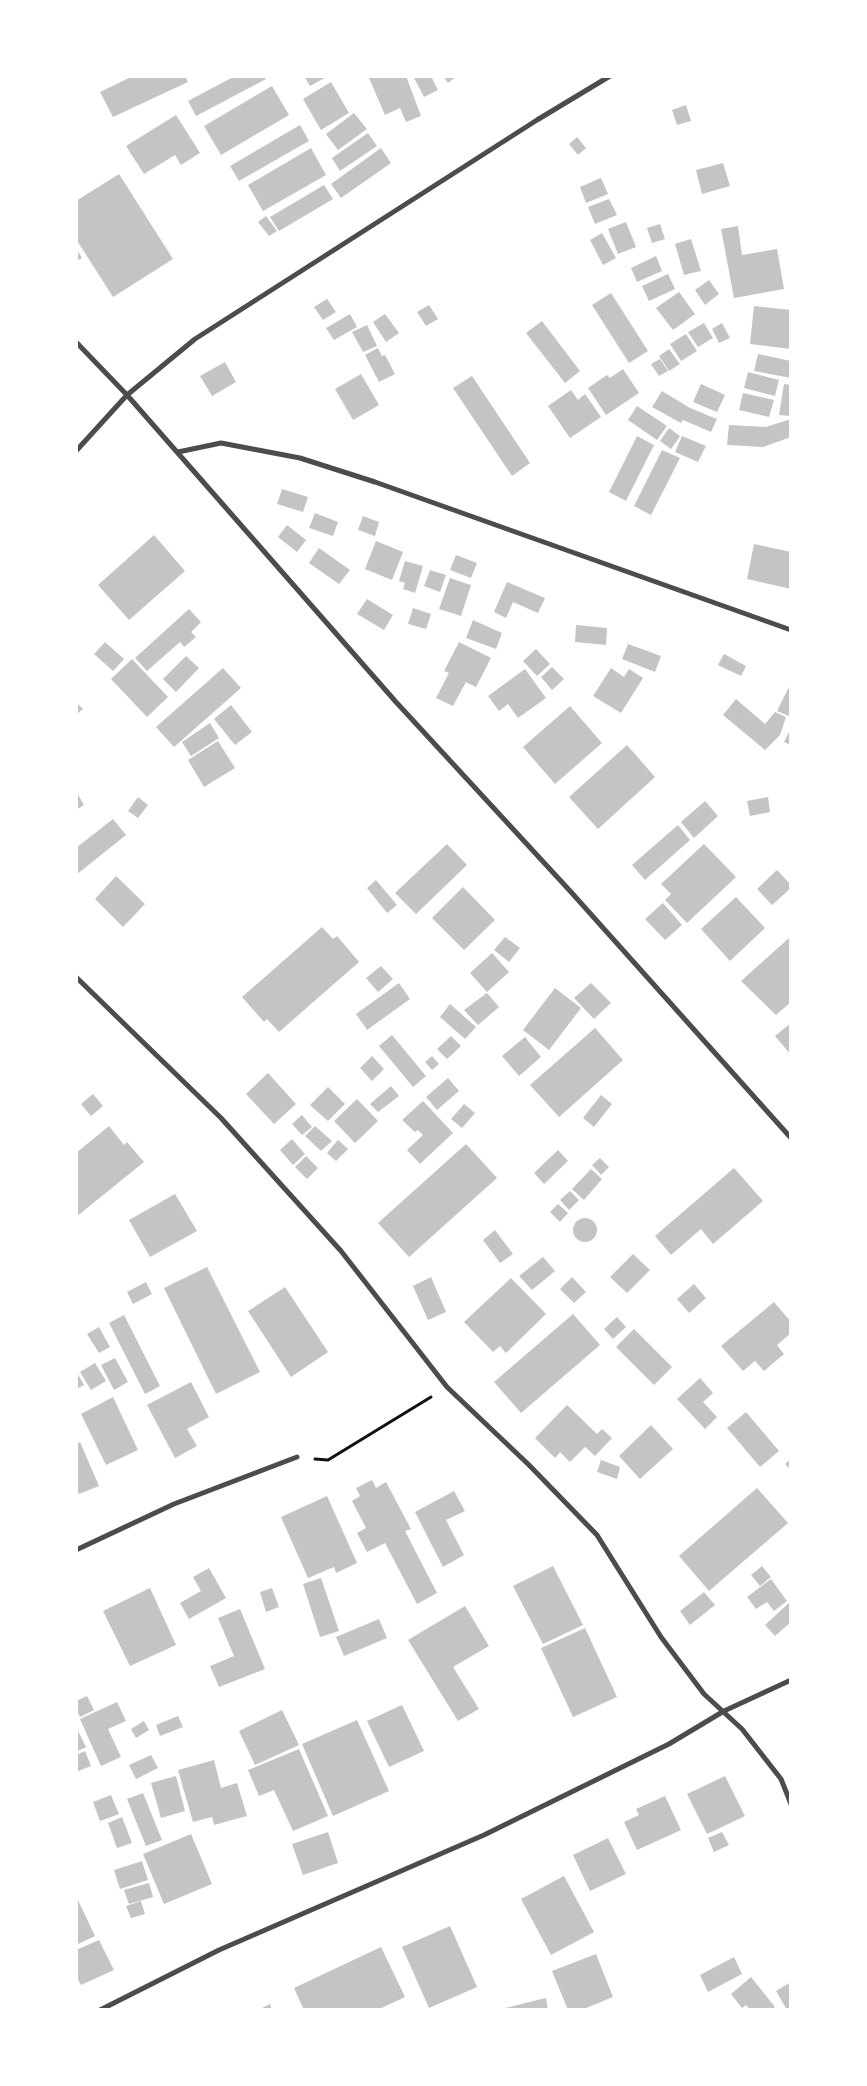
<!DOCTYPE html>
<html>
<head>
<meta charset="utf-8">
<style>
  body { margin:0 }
  #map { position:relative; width:867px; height:2086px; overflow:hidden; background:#fff; font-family:"PT Serif",serif }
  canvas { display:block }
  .frame { position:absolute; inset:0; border:78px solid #fff; pointer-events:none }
</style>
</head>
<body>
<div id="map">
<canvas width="867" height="2086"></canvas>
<div class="frame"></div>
</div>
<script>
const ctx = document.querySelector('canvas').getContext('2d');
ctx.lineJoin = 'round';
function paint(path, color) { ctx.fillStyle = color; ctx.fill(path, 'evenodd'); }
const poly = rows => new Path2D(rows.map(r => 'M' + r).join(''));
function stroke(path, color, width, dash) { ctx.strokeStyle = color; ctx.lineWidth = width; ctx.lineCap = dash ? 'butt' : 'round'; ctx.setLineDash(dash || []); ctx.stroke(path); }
paint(poly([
  [133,76,185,76,188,82,113,117,100,92],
  [235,76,264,76,266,79,196,116,188,101],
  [304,76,328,76,310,86],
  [373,76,406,76,421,116,406,122,400,108,385,115,369,78],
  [413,76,431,76,438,90,424,97],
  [443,76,457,76,448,83],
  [331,82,349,113,321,130,303,99],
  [272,86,289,115,221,155,204,126],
  [686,105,691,121,677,125,672,110],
  [354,113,367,129,338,150,326,134],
  [176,115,200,153,181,165,175,155,144,174,126,146],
  [300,125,309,141,239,181,230,166],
  [368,133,377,146,340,171,332,158],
  [577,137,586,148,578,155,569,144],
  [311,148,326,175,263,211,248,185],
  [381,148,391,163,341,198,331,184],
  [723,163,730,186,702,194,696,170],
  [119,174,173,259,113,297,76,239,76,201],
  [601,178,608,194,586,203,580,187],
  [324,185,333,199,279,231,270,217],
  [609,199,617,215,595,224,588,207],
  [266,216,277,231,269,236,258,222],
  [626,222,636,247,618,254,608,229],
  [660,224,665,239,652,243,647,228],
  [738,226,742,255,777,249,784,289,734,298,721,229],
  [602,233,616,258,603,265,590,240],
  [691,239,701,271,684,275,675,244],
  [76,248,82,258,76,261],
  [656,256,662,271,637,282,631,268],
  [668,274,675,289,649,301,642,286],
  [709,280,719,294,705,305,695,290],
  [679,292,695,314,673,330,656,308],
  [611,293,648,351,629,363,592,305],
  [327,299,336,312,323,320,314,307],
  [429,305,438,319,426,326,417,312],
  [754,306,791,310,791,349,750,344],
  [350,314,357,327,334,340,326,328],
  [385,314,399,333,386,342,373,322],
  [542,321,580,371,565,383,526,333],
  [704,323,713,338,698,347,688,332],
  [722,323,730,338,719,343,712,329],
  [367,325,377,346,363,352,352,332],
  [686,334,697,351,681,361,670,344],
  [378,348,382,356,385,355,395,374,379,382,365,355],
  [669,349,680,364,669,371,659,356],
  [758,354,791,361,791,378,754,371],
  [660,359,668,371,659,376,651,364],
  [225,362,236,382,212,396,200,376],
  [623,369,639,393,606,415,588,388,607,375,610,378],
  [748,372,779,380,775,396,744,388],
  [361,374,379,405,353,420,335,389],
  [472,376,530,463,512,476,453,388],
  [701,384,725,395,717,412,693,402],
  [784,384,791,385,791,416,779,415],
  [571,390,578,400,585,394,601,417,570,438,548,406],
  [662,391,690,408,717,419,711,432,683,420,681,423,652,407],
  [743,393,774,400,769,417,739,410],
  [637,406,667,426,657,440,628,420],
  [791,419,791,437,763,447,727,445,729,425,766,427],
  [669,428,680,436,671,449,660,441],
  [637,436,654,445,626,501,609,492],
  [682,436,706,446,698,462,675,452],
  [662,450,680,458,651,515,634,506],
  [282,489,308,497,303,512,277,504],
  [315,513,338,522,333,536,309,528],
  [363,516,379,522,375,536,358,530],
  [287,525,306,540,297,552,278,537],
  [154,535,185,571,129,620,98,585],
  [376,541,403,552,392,580,365,569],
  [754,544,791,552,791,589,747,579],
  [319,548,350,570,339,584,309,563],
  [456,555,477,563,471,578,450,570],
  [405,561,423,566,415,593,403,589,405,583,399,581],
  [430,570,446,575,440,592,424,586],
  [450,578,471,585,461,616,439,609],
  [507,582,545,598,538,613,513,602,506,618,494,612],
  [367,599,393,615,384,630,357,614],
  [413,608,431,614,426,629,408,624],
  [189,609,201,622,191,632,196,637,184,647,180,642,147,671,135,658],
  [473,620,502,633,496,649,466,638],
  [576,625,607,628,606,645,575,642],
  [105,642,124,659,113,671,94,654],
  [459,642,491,658,476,687,466,682,453,706,436,698,449,673,444,671],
  [628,644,661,656,655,672,622,659],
  [536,649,550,664,537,676,523,661],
  [724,654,746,666,741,676,718,665],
  [186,656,199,668,176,692,163,679],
  [132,659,168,697,147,717,111,679],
  [552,667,564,679,552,690,541,677],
  [223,668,241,688,174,747,156,727],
  [611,668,624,677,629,669,643,678,621,713,593,696],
  [525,669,546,698,518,718,508,704,499,711,488,696],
  [789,687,791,688,791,717,777,711],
  [736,699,765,724,775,712,786,717,780,735,765,750,723,715],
  [76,702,83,709,76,715],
  [231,705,252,732,235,745,214,719],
  [570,706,602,743,555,784,523,747],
  [210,723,219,738,191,756,182,742],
  [791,728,791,745,784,742],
  [218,741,235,768,204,787,188,760],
  [627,745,655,777,598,829,569,797],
  [76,791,84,805,76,810],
  [138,797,148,805,138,818,128,811],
  [768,797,770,812,750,816,747,801],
  [705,801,718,816,694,838,681,822],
  [113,819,126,835,76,875,76,848],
  [678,825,690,840,645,880,632,865],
  [447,844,467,865,416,914,395,893],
  [704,844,736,877,687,923,665,900,671,894,661,884],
  [777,870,791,885,791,888,772,905,757,889],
  [116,876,145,904,123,927,95,899],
  [376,880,397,905,387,913,367,888],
  [463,887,495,920,464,950,432,918],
  [736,897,765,928,730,961,701,929],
  [663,903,682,925,665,940,645,919],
  [322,927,333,939,337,936,359,962,279,1032,267,1019,264,1022,242,997],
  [505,937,520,948,509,962,494,950],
  [789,938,791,940,791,1002,776,1015,741,981],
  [492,953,509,972,487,992,470,973],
  [381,966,393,979,378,992,366,978],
  [399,983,410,999,367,1030,356,1014],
  [591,983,611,1003,594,1019,574,998],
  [555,988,581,1008,549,1050,523,1030],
  [487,993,499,1007,478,1025,464,1010],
  [450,1004,476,1027,465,1039,440,1017],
  [791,1023,791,1055,775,1036],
  [595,1028,623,1060,559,1117,530,1085],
  [392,1035,426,1076,413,1087,379,1046],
  [451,1036,461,1046,447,1059,437,1049],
  [525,1037,541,1057,519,1076,502,1056],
  [372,1056,384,1069,372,1081,360,1068],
  [432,1056,439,1064,432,1070,425,1062],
  [268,1073,296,1104,274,1124,246,1094],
  [448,1078,459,1091,437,1110,426,1097],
  [391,1086,399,1096,378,1112,370,1104],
  [328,1087,345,1104,328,1121,310,1105],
  [93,1094,103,1106,91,1116,81,1104],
  [601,1095,612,1104,594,1127,583,1118],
  [357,1099,378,1121,355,1143,334,1121],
  [423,1101,453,1133,420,1164,407,1150,423,1135,418,1130,415,1132,402,1120],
  [464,1104,475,1113,462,1128,451,1119],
  [302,1115,312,1127,302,1135,292,1124],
  [109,1126,124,1145,127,1142,144,1162,76,1217,76,1153],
  [315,1126,332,1141,321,1151,305,1136],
  [292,1139,305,1154,293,1165,280,1150],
  [338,1140,348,1149,336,1161,327,1153],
  [466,1144,497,1178,409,1257,378,1223],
  [558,1150,568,1161,544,1184,534,1173],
  [306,1156,318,1168,307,1179,295,1167],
  [600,1158,609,1167,601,1175,592,1165],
  [734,1168,763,1201,713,1244,701,1229,671,1255,655,1236],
  [591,1169,602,1179,584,1200,572,1189],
  [570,1191,579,1200,569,1210,560,1200],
  [175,1194,197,1231,150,1257,129,1220],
  [558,1204,568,1213,560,1222,550,1212],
  '573 1230a12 12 0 1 1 24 0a12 12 0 1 1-24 0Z',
  [495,1230,513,1254,500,1263,483,1240],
  [633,1254,650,1270,627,1293,610,1277],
  [543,1257,555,1271,532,1290,519,1276],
  [207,1267,260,1372,216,1394,164,1288],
  [431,1277,446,1312,428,1320,413,1286],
  [572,1277,586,1292,574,1303,560,1289],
  [511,1278,546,1314,506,1353,500,1346,493,1352,464,1322],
  [146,1282,152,1294,133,1304,127,1292],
  [694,1284,706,1298,689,1313,677,1299],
  [285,1287,328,1352,291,1377,248,1311],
  [774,1302,791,1322,791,1333,777,1345,784,1354,764,1371,755,1361,743,1371,721,1346],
  [573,1314,600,1345,521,1413,494,1382],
  [124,1315,160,1386,145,1394,109,1323],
  [617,1317,626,1327,613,1339,604,1329],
  [99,1327,110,1347,99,1353,87,1334],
  [634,1329,672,1367,654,1385,616,1347],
  [115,1358,128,1382,114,1390,101,1365],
  [95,1363,106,1381,91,1390,80,1372],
  [76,1371,84,1385,76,1389],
  [700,1378,713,1393,703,1402,717,1417,705,1429,677,1399],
  [191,1382,209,1417,187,1429,197,1446,175,1458,147,1405],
  [113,1397,138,1450,106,1465,81,1414],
  [567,1405,597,1434,602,1429,612,1438,595,1456,585,1447,570,1462,560,1452,555,1458,535,1438],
  [746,1412,779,1451,760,1467,727,1428],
  [651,1425,673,1449,640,1479,619,1456],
  [80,1442,99,1486,79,1494,76,1489,76,1444],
  [791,1459,791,1470,785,1464],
  [601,1460,620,1467,617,1479,597,1472],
  [372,1480,376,1488,386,1482,411,1529,405,1531,437,1593,417,1604,385,1543,367,1552,357,1533,366,1528,352,1501,360,1496,356,1488],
  [757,1488,788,1523,709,1591,679,1556],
  [454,1491,465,1511,446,1520,464,1555,443,1567,415,1512],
  [327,1496,357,1563,336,1573,334,1567,308,1578,281,1517],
  [553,1566,583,1625,543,1644,513,1586],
  [762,1566,771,1577,760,1586,751,1575],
  [209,1568,226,1598,189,1619,180,1603,201,1591,193,1577],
  [321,1578,339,1631,320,1637,303,1584],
  [771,1579,787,1601,774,1611,767,1602,756,1609,747,1597],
  [150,1588,176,1645,130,1666,103,1611],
  [272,1588,279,1607,266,1612,260,1592],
  [704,1592,715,1605,690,1625,680,1611],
  [791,1601,791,1622,775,1636,765,1625],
  [465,1606,489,1646,453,1667,479,1709,458,1721,408,1640],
  [240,1609,265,1669,219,1687,210,1666,234,1656,218,1618],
  [379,1619,387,1638,344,1656,336,1637],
  [585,1628,617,1697,573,1717,541,1648],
  [87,1696,94,1710,80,1717,76,1709,76,1701],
  [117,1702,126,1721,108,1729,121,1757,101,1766,80,1719],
  [402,1705,424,1751,389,1767,367,1721],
  [282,1710,299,1745,255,1765,239,1731],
  [178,1716,183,1727,160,1736,156,1725],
  [357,1720,389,1791,333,1816,302,1744],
  [144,1721,149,1730,136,1738,131,1729],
  [76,1727,86,1747,76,1752],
  [299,1749,328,1816,293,1831,274,1790,259,1796,248,1770],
  [85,1751,91,1766,76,1772,76,1755],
  [151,1755,158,1768,136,1779,129,1765],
  [214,1760,221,1788,237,1783,247,1816,214,1825,212,1817,193,1822,178,1770],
  [176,1776,185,1811,161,1818,151,1783],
  [725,1776,745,1816,707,1834,687,1794],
  [143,1793,162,1840,146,1846,127,1799],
  [111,1795,119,1814,100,1821,93,1802],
  [665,1796,681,1830,637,1850,624,1822,639,1815,636,1809],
  [122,1817,132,1843,117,1848,108,1823],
  [328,1832,338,1863,303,1875,292,1844],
  [722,1832,729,1845,714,1852,708,1838],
  [191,1834,212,1884,164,1904,143,1854],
  [608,1838,626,1874,590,1891,573,1855],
  [142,1861,148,1880,120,1889,114,1870],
  [564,1876,594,1932,551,1955,521,1899],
  [149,1883,153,1897,129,1904,124,1890],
  [76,1896,95,1936,76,1945],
  [141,1901,145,1914,131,1918,126,1906],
  [450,1926,477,1987,429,2008,402,1947],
  [99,1940,114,1970,81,1985,76,1976,76,1950],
  [381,1947,405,1997,377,2010,304,2010,294,1988],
  [596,1954,613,1997,581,2010,568,2010,552,1971],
  [734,1957,742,1974,708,1992,700,1975],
  [751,1977,775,2007,772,2010,750,2010,746,2005,742,2008,731,1994],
  [791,1982,791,2010,787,2010,776,1991],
  [546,1998,548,2010,501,2010,501,2009],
  [270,2004,272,2010,258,2010]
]), '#c4c4c4');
stroke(poly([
  [315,1459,328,1460,431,1397]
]), '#111', 3);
stroke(poly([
  [76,342,127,395,396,702,571,892,791,1138],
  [76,451,127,395,195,339,537,120,610,76],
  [178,452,221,443,300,458,375,482,791,630],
  [76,977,221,1118,341,1251,447,1387,529,1465,597,1535,661,1637,704,1694,742,1729,781,1779,791,1804],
  [76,1550,174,1504,297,1457],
  [100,2010,219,1950,484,1835,669,1744,724,1711,791,1680]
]), '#4c4c4c', 5);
</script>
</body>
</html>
